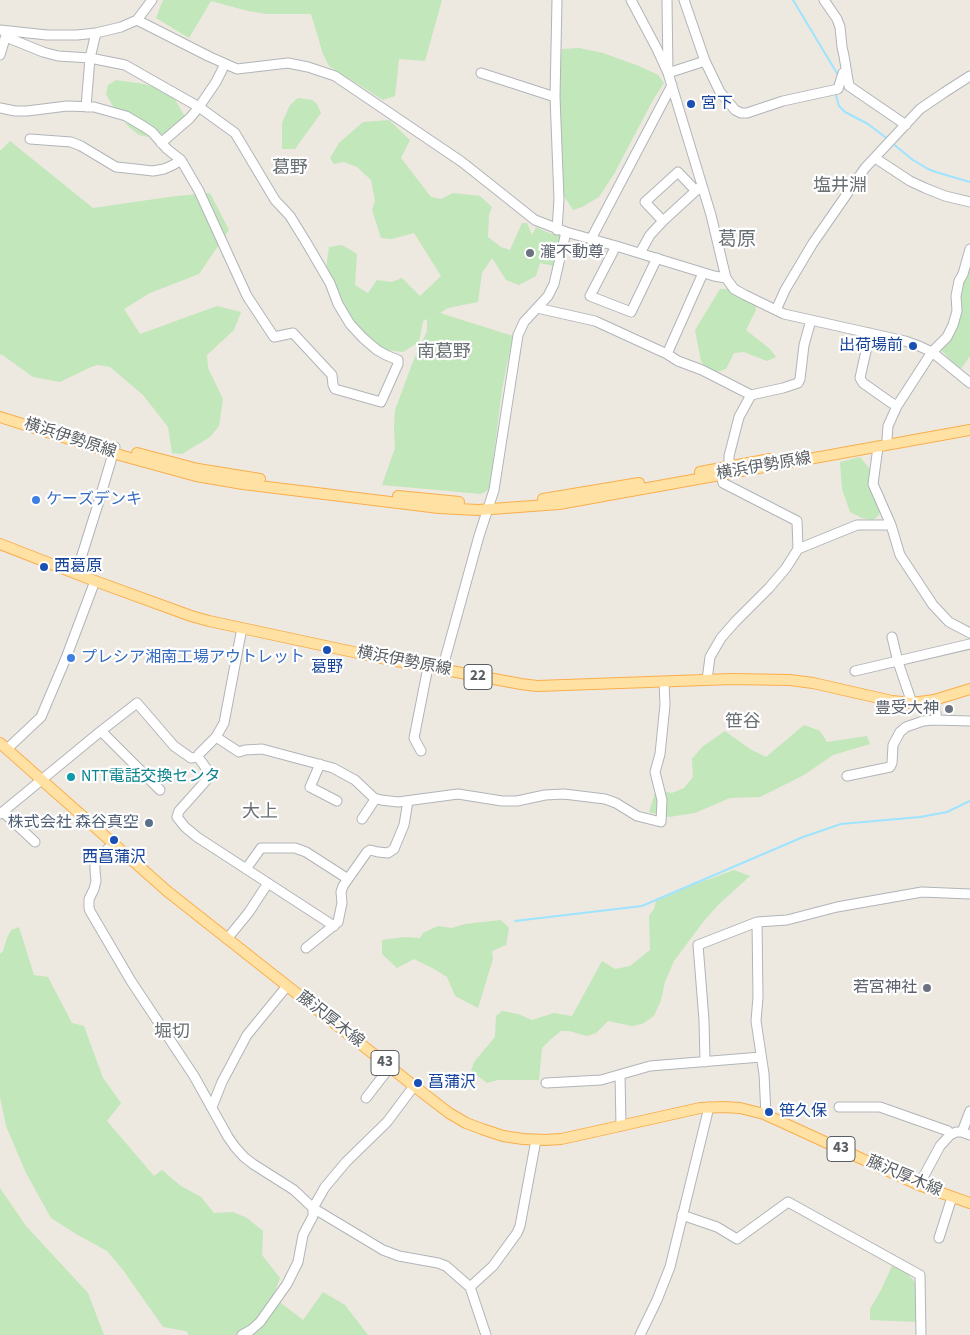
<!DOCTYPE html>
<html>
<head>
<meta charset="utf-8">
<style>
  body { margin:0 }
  canvas { display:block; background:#ede8e0 }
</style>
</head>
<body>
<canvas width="970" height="1335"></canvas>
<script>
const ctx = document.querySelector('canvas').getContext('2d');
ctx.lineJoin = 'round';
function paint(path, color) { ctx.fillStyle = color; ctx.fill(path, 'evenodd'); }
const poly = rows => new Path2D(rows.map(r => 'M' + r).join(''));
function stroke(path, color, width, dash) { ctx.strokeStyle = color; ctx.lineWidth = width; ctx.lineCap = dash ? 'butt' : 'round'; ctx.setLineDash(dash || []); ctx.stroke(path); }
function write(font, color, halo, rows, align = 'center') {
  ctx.font = font + ' "Source Sans 3","Noto Sans JP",sans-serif'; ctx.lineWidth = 4.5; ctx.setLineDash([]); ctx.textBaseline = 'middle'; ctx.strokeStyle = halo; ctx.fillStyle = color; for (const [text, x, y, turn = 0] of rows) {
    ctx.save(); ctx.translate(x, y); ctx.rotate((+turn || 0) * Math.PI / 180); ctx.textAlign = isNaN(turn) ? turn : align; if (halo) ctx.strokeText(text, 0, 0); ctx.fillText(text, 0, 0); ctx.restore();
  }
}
paint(poly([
  [163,0,442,0,425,61,399,59,395,96,383,100,329,66,323,54,311,14,267,14,248,11,211,1,189,38,156,18],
  [579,48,603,53,639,66,658,75,664,83,653,100,614,174,599,197,582,207,573,210,562,193,556,99,562,49],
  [116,80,144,84,163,90,173,96,185,117,169,132,149,137,139,135,129,127,115,110,106,94,108,85],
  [298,98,312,100,317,104,321,113,295,149,282,149,282,123,290,105],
  [389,120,410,140,401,158,431,197,441,199,453,193,480,196,492,207,489,215,488,237,501,247,510,250,522,223,527,223,532,235,536,227,549,233,561,236,554,266,540,263,536,276,519,285,506,280,492,258,482,273,478,302,448,308,440,313,513,336,502,389,490,486,488,490,481,494,382,485,395,448,394,427,395,410,414,359,427,331,427,319,423,321,419,342,403,352,387,350,360,336,346,314,326,269,329,247,342,245,357,254,355,285,368,293,377,280,392,282,402,278,420,296,441,276,414,233,392,239,381,238,372,210,375,201,371,180,357,167,344,162,334,164,330,158,339,143,363,122],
  [10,141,93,208,176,196,210,193,229,230,199,274,150,293,124,309,140,334,217,306,241,312,234,330,207,355,208,368,223,399,219,426,210,437,182,454,172,453,168,427,143,395,110,367,98,365,91,367,60,382,33,377,1,354,0,355,0,151],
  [970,267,970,356,960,370,941,350,955,331,961,305,959,298,963,282],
  [720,289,729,289,739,297,755,305,756,310,746,330,770,349,776,357,767,361,744,352,734,353,726,369,714,373,707,370,701,361,695,330],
  [860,457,878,479,881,492,879,515,873,520,862,518,850,512,842,489,840,462],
  [804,725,820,731,827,742,867,736,870,744,833,755,804,775,760,797,730,798,695,813,669,817,649,812,656,790,672,793,684,788,693,777,692,759,702,747,725,731,750,749,766,757],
  [734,870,750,876,718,905,703,922,674,961,665,982,661,1000,654,1016,642,1024,632,1026,608,1021,596,1033,587,1036,569,1031,561,1031,551,1039,542,1048,539,1080,498,1080,487,1083,471,1071,474,1062,495,1037,496,1016,502,1011,518,1014,532,1020,554,1013,572,1016,602,961,615,969,630,966,650,950,649,916,654,909,656,901,693,885],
  [501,920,509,928,506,945,492,951,493,959,478,1008,455,996,447,977,434,969,414,959,397,968,382,954,382,940,404,937,420,938,423,933,427,931,438,926,452,928,465,924],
  [19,927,34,975,48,977,72,1023,84,1026,103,1078,121,1103,107,1121,154,1176,162,1170,181,1186,201,1197,214,1213,233,1212,247,1218,263,1231,262,1255,280,1278,273,1297,303,1320,323,1292,345,1305,368,1335,189,1335,186,1331,163,1327,123,1270,107,1251,76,1234,51,1218,26,1173,6,1126,0,1097,0,954,3,951,7,938,11,930],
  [0,1188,26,1226,88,1293,104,1335,0,1335],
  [892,1266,903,1268,917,1285,916,1322,870,1320,870,1309,881,1290]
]), '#c1e7ba');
stroke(poly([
  [793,0,838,75],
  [835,92,839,106,845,112,868,124,889,140],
  [892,143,913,160,928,169,936,172,970,182],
  [515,921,642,906,803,837,841,824,920,817,947,812,970,801]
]), '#9ee4ff', 2);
const minor = poly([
  [557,0,555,97,559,199,557,230],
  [631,0,657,49,668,73,711,215,726,278,734,289,745,295,784,314,905,341,919,346,932,352,970,383],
  [667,0,668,73,705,61],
  [684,0,705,61,720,92,735,110,741,113,747,113,783,101,838,89,843,73,847,73],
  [824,0,837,19,840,27,842,47,844,56,849,86,906,125],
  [137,20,152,0],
  [0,30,47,35,77,35,96,33,121,27,137,20,208,56,237,69,288,63,308,67,335,76,462,162,535,220,566,232,616,246,714,276,726,278],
  [0,55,7,32],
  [481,73,555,97],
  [86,107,90,58,96,33],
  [0,108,15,111,27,111,67,106,94,107,126,116,143,126,152,132,167,149,181,160,199,191,247,296,274,337,293,333,332,375,333,385,335,389,381,402,398,364,398,360,386,355,377,350,363,338,350,324,338,304,330,283,306,242,290,216,275,200,235,133,199,107,125,65,90,58,58,56,43,52,6,37],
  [30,139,71,142,81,146,116,167,126,168,153,171,164,169,173,165,181,160],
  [161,143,190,118,199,107,216,82,225,64],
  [875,158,910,181,925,188,945,196,970,202],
  [663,221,645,202,678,172,696,191],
  [591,239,672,85],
  [616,246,590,296,631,312,657,258],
  [640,253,650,235,663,221,700,187],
  [537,308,595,321,667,354,678,361,702,370,751,395,783,388,798,383,800,379,804,345,811,320],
  [776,310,785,290,813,243,865,168,920,109,945,92,970,76],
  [870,333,860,378,863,383,890,402,897,406],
  [667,354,703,273],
  [887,439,888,426,897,406,932,352,947,337,953,325,957,311,956,296,959,281,963,274,970,249],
  [878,447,873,484,891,525,900,555,933,605,949,622,970,633],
  [729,466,729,456,739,417,751,395],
  [798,549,857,525,891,525],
  [76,574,99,501,115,447],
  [892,637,898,662,912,703],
  [442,670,479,536,494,490,518,335,524,322,548,296,554,284,566,232],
  [855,671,970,644],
  [707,680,710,657,721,638,735,622,769,588,786,568,798,549,797,521,723,483,721,475],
  [934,700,937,720],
  [101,731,160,790],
  [216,737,239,752,245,750,262,749,333,768,355,780,374,798,381,800,398,802,458,794,502,801,517,801,545,795,564,794,605,799,616,803,637,816,661,822,662,800,655,772,660,754,665,705,664,682],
  [7,749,41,717,66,658,95,581],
  [421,751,414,738,428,667],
  [198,757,211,775,179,811,177,817,185,827,197,837,334,926],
  [320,764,310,787,337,801],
  [847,776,890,767,892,763,893,745,900,732,906,727,923,721,934,720,970,721],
  [3,812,35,842],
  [0,814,101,731,137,703,174,746,191,758,198,757,199,754,216,737,224,723,242,628],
  [362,819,374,801,374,798],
  [113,844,95,860,95,870,96,881,94,889,89,899,89,908,90,911,131,981,194,1076,228,1137,235,1147,244,1157,253,1164,294,1190,313,1208,383,1250,399,1256,438,1263,446,1266,470,1287,486,1335],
  [246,869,261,848,295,848,306,852,348,879],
  [757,922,758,997,756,1021,764,1074,766,1115],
  [227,939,249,912,268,883],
  [306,948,338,922,342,903,341,892,343,886,367,852,370,850,378,852,388,853,394,849,404,825,408,801],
  [705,1062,704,1020,698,945,757,922,787,920,837,907,922,892,970,894],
  [620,1075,621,1126],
  [546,1083,601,1080,650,1066,761,1057],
  [366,1098,390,1067],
  [212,1107,222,1082,247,1035,287,986],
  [839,1107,880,1107,948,1131,950,1135],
  [962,1132,970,1111],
  [919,1185,940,1146,950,1135,956,1132,962,1132,970,1135],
  [682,1215,717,1227,737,1239,788,1202,920,1275,921,1335],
  [939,1238,952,1197],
  [470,1287,493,1266,517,1233,520,1226,536,1140],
  [242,1335,251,1330,260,1322,287,1284,298,1262,303,1235,313,1216,313,1208,325,1187,346,1162,387,1122,414,1086],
  [640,1335,657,1300,670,1267,709,1107]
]);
const major = poly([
  [0,417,123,456,196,476,243,484,439,508,478,510,559,504,970,430],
  [137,453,198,469,260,479],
  [700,472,770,459],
  [398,496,459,502],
  [543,499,639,483],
  [0,544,95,581,191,616,209,621,386,659,521,684,537,686,732,679,790,680,813,683,892,701,912,703,934,700,970,689],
  [0,743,167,891,414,1086,449,1113,466,1123,482,1129,503,1136,523,1139,545,1140,561,1139,575,1136,700,1108,723,1107,740,1108,764,1114,919,1185,970,1203]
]);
stroke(minor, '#b1b5b9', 11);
stroke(major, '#faae4c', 12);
stroke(minor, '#fff', 9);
stroke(major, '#ffe2a3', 10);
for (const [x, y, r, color] of [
  [691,104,5,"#1a4fb4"],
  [530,253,5,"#6b7280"],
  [913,346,5,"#1a4fb4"],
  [36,500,5,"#3f7fe0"],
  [44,567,5,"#1a4fb4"],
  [327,650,5,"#1a4fb4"],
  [71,658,5,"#3f7fe0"],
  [949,709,5,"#6b7280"],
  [71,777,5,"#0f9aa8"],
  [149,823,5,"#5c6f8a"],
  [114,840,5,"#1a4fb4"],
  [927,988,5,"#6b7280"],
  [418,1083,5,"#1a4fb4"],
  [769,1112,5,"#1a4fb4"]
]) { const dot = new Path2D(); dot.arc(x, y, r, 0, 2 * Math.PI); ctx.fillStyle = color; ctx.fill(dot); stroke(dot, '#fff', 2); }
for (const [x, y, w] of [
  [478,677,28],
  [385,1063,28],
  [841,1149,28]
]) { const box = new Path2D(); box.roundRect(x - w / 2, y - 12.5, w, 25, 4); ctx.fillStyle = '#fff'; ctx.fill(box); stroke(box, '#595e62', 1); }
write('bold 15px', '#595e62', null, [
  ["22",478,677],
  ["43",385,1063],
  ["43",841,1149]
]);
write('16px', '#164399', '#fff', [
  ["宮下",701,104],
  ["出荷場前",903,346,"right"],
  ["西葛原",54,567],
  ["葛野",327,668,"center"],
  ["西菖蒲沢",114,858,"center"],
  ["菖蒲沢",428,1083],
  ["笹久保",779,1112]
], 'left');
write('16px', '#5b616d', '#fff', [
  ["瀧不動尊",540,253,"left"],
  ["豊受大神",939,709],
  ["若宮神社",917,988]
], 'right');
write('16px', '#595e62', '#fff', [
  ["横浜伊勢原線",70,439,18],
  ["横浜伊勢原線",764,467,-10],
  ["横浜伊勢原線",404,662,11],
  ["藤沢厚木線",330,1020,38],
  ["藤沢厚木線",904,1177,23]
]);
write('16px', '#366cbe', '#fff', [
  ["ケーズデンキ",46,500],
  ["プレシア湘南工場アウトレット",81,658]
], 'left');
write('16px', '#0d838f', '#fff', [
  ["NTT電話交換センタ",81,777]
], 'left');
write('16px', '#4e5e75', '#fff', [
  ["株式会社 森谷真空",139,823]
], 'right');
write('18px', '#6a7174', '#fff', [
  ["葛野",290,169],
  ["塩井淵",840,187],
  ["南葛野",444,353],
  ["笹谷",743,723],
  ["大上",260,813],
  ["堀切",172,1033]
]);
write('19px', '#6a7174', '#fff', [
  ["葛原",737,241]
]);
</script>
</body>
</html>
